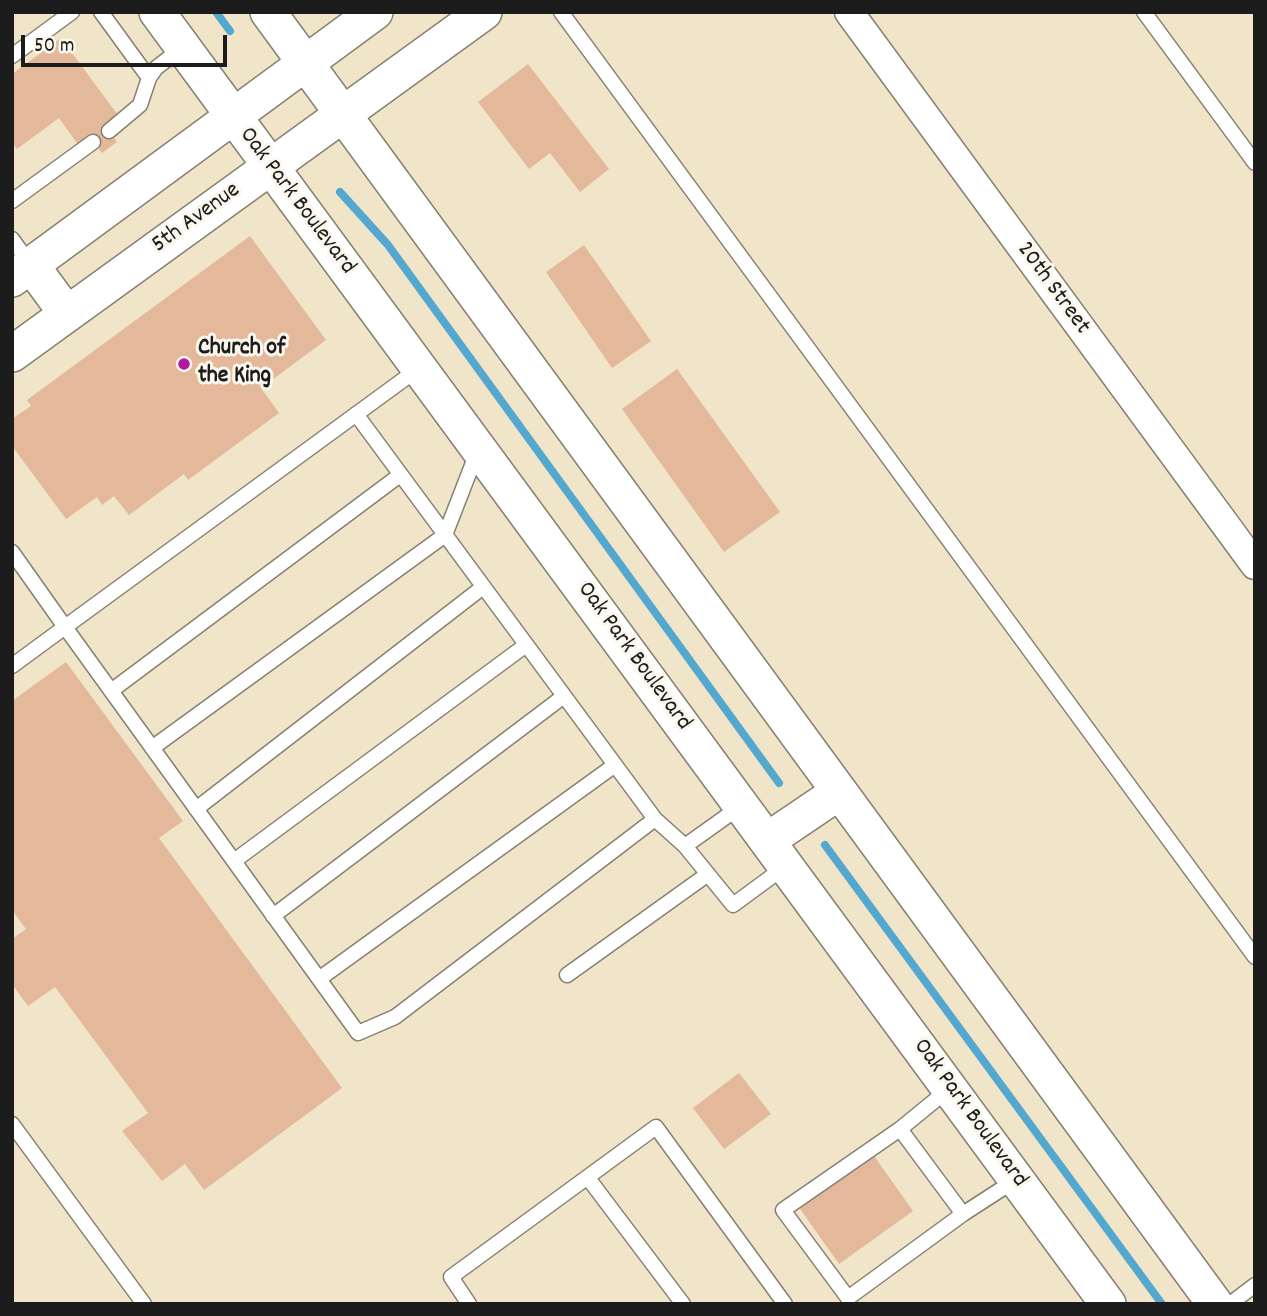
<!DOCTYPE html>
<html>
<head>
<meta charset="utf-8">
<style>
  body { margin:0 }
  #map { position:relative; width:1267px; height:1316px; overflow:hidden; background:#f1e5c9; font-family:Dekko,sans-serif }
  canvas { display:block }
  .frame { position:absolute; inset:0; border:14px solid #1c1c1c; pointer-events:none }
  .scale { position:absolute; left:21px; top:35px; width:206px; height:32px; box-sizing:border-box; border:4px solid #1c1c1c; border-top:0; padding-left:9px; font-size:21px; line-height:24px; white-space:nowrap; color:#1c1c1c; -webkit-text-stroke:5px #fbf7ec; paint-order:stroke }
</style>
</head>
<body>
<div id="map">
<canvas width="1267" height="1316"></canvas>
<div class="frame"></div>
<div class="scale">50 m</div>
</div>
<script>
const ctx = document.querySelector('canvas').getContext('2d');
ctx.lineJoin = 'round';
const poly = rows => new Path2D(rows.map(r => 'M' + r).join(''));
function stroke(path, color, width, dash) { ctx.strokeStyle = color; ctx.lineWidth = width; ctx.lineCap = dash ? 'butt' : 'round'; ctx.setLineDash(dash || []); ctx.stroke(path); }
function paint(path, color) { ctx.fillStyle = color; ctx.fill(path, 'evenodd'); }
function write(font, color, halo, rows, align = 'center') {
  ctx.font = font + ' Dekko,sans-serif'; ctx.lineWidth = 6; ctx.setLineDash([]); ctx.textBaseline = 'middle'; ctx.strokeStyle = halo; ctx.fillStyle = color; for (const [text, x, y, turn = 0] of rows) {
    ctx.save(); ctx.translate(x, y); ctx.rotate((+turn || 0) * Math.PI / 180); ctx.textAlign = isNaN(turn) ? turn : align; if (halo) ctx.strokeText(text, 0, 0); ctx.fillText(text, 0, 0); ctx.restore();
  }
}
stroke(poly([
  [216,12,230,31],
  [340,192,388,245,779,783],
  [825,845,1162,1304]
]), '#54a8d0', 8);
paint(poly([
  [61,38,120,118,107,128,117,142,102,153,90,138,79,146,59,118,17,149,12,143,12,74],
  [528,64,609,169,580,192,550,153,529,169,478,102],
  [250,236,326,340,261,388,279,413,188,480,184,474,129,515,114,496,102,505,97,497,66,519,12,446,12,419,31,406,27,400],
  [584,245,651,341,612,368,546,272],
  [677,369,780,512,724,552,622,409],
  [66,662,183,821,159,838,342,1088,204,1190,185,1164,162,1181,122,1131,148,1113,55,987,28,1006,12,984,12,939,26,929,12,910,12,701],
  [739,1073,771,1114,724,1149,693,1108],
  [872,1153,913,1211,839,1264,798,1206]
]), '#e4b89a');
const service = poly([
  [101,12,149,78],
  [561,12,1255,957],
  [1144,12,1255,163],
  [12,56,72,12],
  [109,131,140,105,149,78,156,68,182,48],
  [12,201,93,142],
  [12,239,30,264],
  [12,552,65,627,418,369],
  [12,666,65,627,358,1033,395,1017,655,819,356,414],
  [111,691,400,475],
  [152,748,445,535,478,450],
  [741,806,685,846,733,905,786,866],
  [196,809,483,587],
  [655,819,685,846],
  [234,861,526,645],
  [273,916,564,696],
  [567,975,708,874],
  [319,979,615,765],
  [949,1089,900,1129,963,1214,1017,1179],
  [12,1124,144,1304],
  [900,1129,783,1210,848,1298,963,1214],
  [588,1178,683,1304],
  [469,1304,451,1277,656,1127,785,1304],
  [1230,1304,1255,1285]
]);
const minor = poly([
  [849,12,1255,565]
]);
const tertiary = poly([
  [157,12,1108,1304],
  [268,12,1215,1304],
  [31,265,67,314],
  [12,279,375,12],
  [12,354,484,12],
  [768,840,839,792]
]);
stroke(service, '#868072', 17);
stroke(minor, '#868072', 31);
stroke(tertiary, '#868072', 38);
stroke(service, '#fff', 14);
stroke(minor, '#fff', 28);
stroke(tertiary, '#fff', 35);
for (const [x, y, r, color] of [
  [184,364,7,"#b5179e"]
]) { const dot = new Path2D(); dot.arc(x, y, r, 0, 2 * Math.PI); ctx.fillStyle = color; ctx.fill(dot); stroke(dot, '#fbf7ec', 2.5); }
write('24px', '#1c1c1c', '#fbf7ec', [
  ["Oak Park Boulevard",296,202,53],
  ["5th Avenue",197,219,-36],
  ["20th Street",1052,289,54],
  ["Oak Park Boulevard",633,657,54],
  ["Oak Park Boulevard",969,1114,54]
]);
write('bold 24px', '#1c1c1c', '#fbf7ec', [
  ["Church of",198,350],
  ["the King",198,378]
], 'left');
</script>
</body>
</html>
